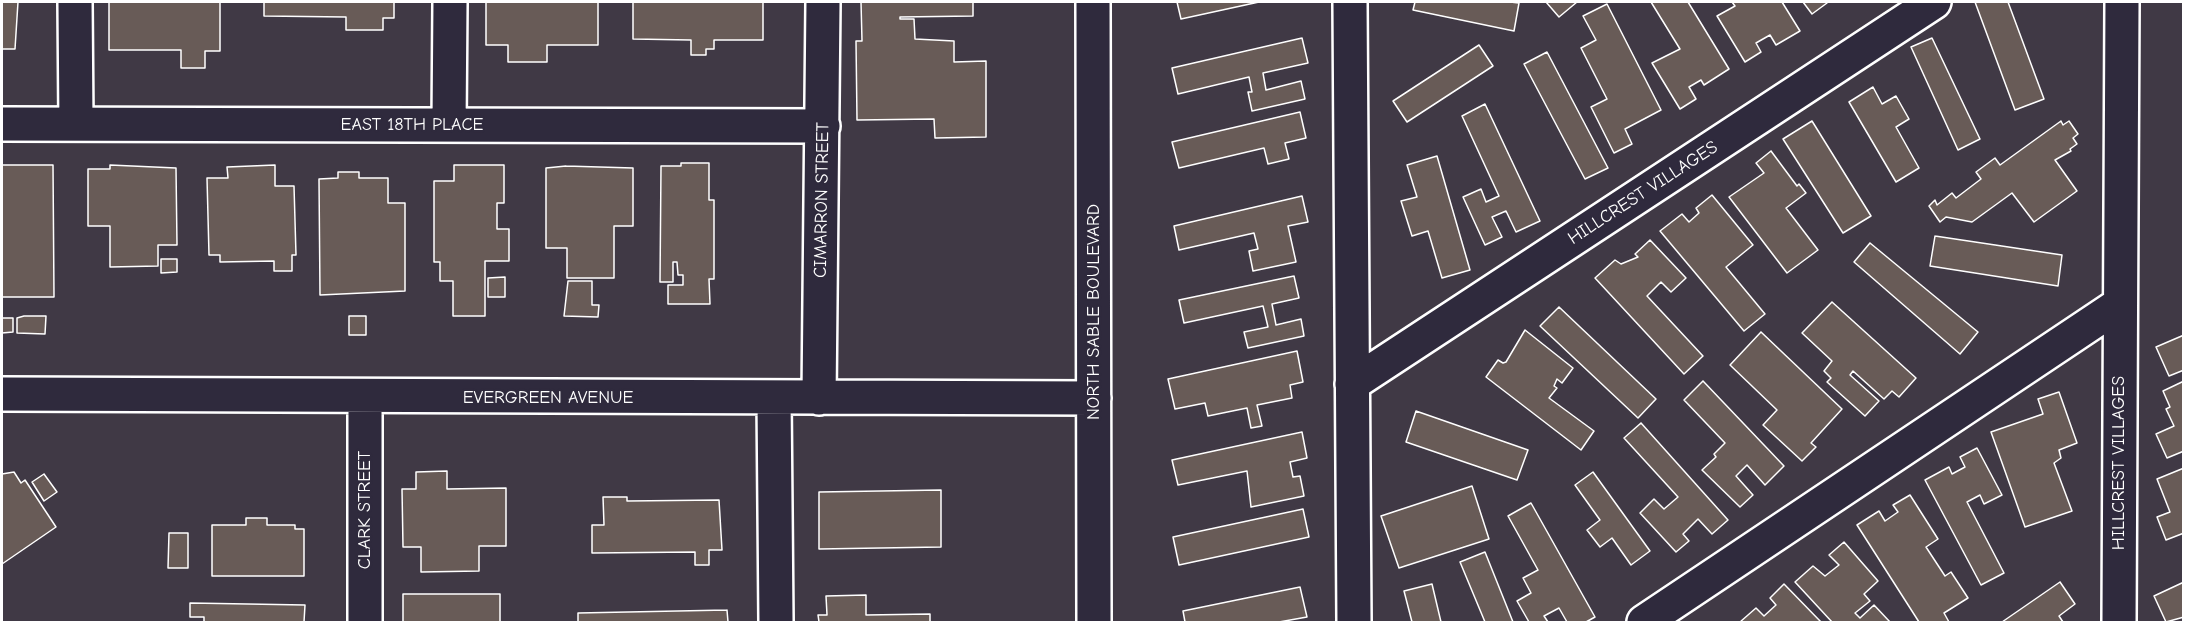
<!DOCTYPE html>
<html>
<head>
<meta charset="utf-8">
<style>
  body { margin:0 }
  #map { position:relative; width:2185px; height:624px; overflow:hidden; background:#403945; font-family:"Comic Neue",sans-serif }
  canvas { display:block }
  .frame { position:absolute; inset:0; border:3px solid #fff; pointer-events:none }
</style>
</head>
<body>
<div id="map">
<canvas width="2185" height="624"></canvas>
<div class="frame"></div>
</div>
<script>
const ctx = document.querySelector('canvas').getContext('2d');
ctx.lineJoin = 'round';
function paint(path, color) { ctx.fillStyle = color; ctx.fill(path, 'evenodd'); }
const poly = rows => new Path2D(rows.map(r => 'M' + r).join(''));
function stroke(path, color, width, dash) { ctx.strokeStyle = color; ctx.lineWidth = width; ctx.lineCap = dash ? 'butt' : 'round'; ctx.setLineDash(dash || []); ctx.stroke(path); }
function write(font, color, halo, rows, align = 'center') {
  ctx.font = font + ' "Comic Neue",sans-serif'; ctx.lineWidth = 4.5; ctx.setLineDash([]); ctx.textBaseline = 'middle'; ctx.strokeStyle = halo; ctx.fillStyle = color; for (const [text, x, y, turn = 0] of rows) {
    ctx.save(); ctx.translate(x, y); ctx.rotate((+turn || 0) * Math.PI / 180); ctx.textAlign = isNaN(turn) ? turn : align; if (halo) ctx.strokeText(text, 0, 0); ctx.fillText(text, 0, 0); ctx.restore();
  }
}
const building = poly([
  [2,2,18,2,15,49,2,49,2,2],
  [109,2,220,2,220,51,205,51,205,68,181,68,181,50,109,50,109,2],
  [264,2,394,2,394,18,383,18,383,30,346,30,346,17,264,16,264,2],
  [486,2,598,2,598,45,547,45,547,62,508,62,508,45,486,45,486,2],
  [633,2,763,2,763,40,714,40,714,49,706,49,706,55,691,55,691,40,633,39,633,2],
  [861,2,973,2,973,16,900,17,900,19,914,19,915,39,954,41,954,62,986,61,986,137,935,138,934,119,857,120,856,41,862,41,861,2],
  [1177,2,1259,2,1181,19,1177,2],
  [1415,2,1510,2,1519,3,1514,31,1413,10,1415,2],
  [1546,2,1577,2,1559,17,1546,2],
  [1651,2,1688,2,1729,69,1704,85,1701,80,1689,87,1696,99,1680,109,1652,63,1680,49,1651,2],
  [1732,2,1782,2,1800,31,1776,45,1770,35,1756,43,1761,52,1745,62,1717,16,1735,6,1732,2],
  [1803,2,1826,2,1827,3,1812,14,1803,2],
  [1975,2,2008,2,2044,99,2015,110,1975,2],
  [1607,4,1661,110,1625,129,1632,144,1614,153,1591,107,1607,99,1581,48,1596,40,1583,16,1607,4],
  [1302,38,1308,63,1263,73,1266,90,1301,81,1305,99,1252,111,1248,92,1252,92,1249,77,1178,94,1172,68,1302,38],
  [1932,38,1980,139,1958,150,1911,47,1932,38],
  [1479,45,1493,66,1407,122,1393,101,1479,45],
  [1547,52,1608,168,1585,179,1524,64,1547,52],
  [1873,87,1882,104,1896,96,1909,119,1896,127,1919,168,1896,182,1849,102,1873,87],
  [1485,104,1540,221,1516,232,1506,211,1492,217,1502,237,1485,245,1463,197,1481,189,1486,202,1499,196,1462,116,1485,104],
  [1300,112,1306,138,1285,143,1289,159,1268,164,1264,148,1179,168,1172,142,1300,112],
  [1812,121,1871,216,1843,233,1783,139,1812,121],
  [2061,121,2063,125,2069,121,2078,134,2073,138,2077,144,2070,149,2071,151,2055,160,2077,191,2034,222,2012,193,1972,222,1946,217,1940,222,1929,206,1935,200,1937,205,1952,193,1956,198,1981,179,1976,172,1995,158,2000,165,2061,121],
  [1771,151,1797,186,1799,184,1806,193,1786,208,1818,250,1787,273,1729,197,1764,173,1756,163,1771,151],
  [1437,156,1470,270,1442,278,1428,231,1412,236,1401,201,1417,197,1407,165,1437,156],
  [681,163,709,163,709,200,714,200,714,279,709,279,710,304,668,304,668,285,683,285,683,275,678,275,677,262,673,262,673,282,660,282,661,166,681,166,681,163],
  [2,165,53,165,54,297,2,297,2,165],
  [110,165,176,168,177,245,158,245,158,266,110,267,110,226,88,226,88,169,110,169,110,165],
  [275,165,275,186,294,186,296,255,292,255,292,271,274,271,274,261,220,262,220,255,209,255,207,178,228,178,227,167,275,165],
  [454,165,504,165,504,203,497,203,497,229,509,229,509,261,485,261,485,316,453,316,453,281,440,281,440,262,434,262,434,181,454,181,454,165],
  [566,166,633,168,633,226,614,226,614,278,567,278,567,248,546,248,546,168,566,166],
  [338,172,359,172,359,178,388,178,388,203,405,203,405,291,320,295,319,179,338,178,338,172],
  [1712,195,1753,245,1726,267,1765,314,1744,331,1660,231,1682,214,1689,222,1699,213,1696,208,1712,195],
  [1302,196,1308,222,1288,226,1296,262,1253,271,1249,251,1258,249,1254,233,1179,250,1174,226,1302,196],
  [1935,236,2062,255,2058,286,1930,266,1935,236],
  [1650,240,1686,278,1671,292,1661,282,1647,296,1703,356,1684,374,1595,278,1615,260,1621,264,1638,257,1635,254,1650,240],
  [1870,243,1978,332,1960,354,1854,262,1870,243],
  [161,259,177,259,177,272,161,273,161,259],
  [1294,276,1299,298,1272,304,1276,325,1301,319,1304,336,1248,348,1244,332,1268,327,1263,306,1184,323,1179,300,1294,276],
  [505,277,505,297,488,297,488,278,505,277],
  [568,281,592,281,592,305,599,305,598,317,564,316,568,281],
  [1832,302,1916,378,1899,397,1892,391,1884,399,1853,371,1850,375,1879,401,1865,416,1827,382,1831,378,1824,371,1832,361,1802,333,1832,302],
  [1559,307,1656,399,1638,418,1540,326,1559,307],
  [24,316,46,316,45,334,17,333,17,318,24,316],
  [349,316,366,316,366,335,349,335,349,316],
  [2,318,13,318,13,332,2,333,2,318],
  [1525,330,1573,368,1562,383,1557,379,1554,386,1557,388,1549,398,1594,431,1581,450,1486,377,1498,360,1503,363,1506,362,1525,330],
  [1761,332,1842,409,1811,443,1816,447,1802,461,1763,425,1777,410,1730,365,1761,332],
  [2184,335,2184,370,2169,376,2156,347,2184,335],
  [1297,351,1303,382,1290,385,1292,398,1257,405,1262,426,1251,428,1247,408,1208,416,1205,403,1175,409,1168,379,1297,351],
  [1703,381,1784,466,1765,485,1747,465,1736,476,1753,495,1740,507,1702,470,1716,457,1714,454,1725,443,1684,400,1703,381],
  [2184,381,2184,451,2167,458,2156,434,2174,426,2166,409,2170,407,2163,391,2184,381],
  [2059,392,2077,443,2059,450,2061,458,2054,463,2072,511,2025,527,1991,432,2043,414,2038,399,2059,392],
  [1416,411,1528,450,1517,480,1406,442,1416,411],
  [1641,423,1728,520,1712,534,1698,519,1683,534,1689,541,1676,552,1640,513,1654,499,1664,509,1678,497,1624,438,1641,423],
  [1302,432,1307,458,1290,462,1293,477,1300,476,1304,496,1251,507,1247,471,1178,485,1172,460,1302,432],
  [1977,448,2002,495,1984,504,1980,495,1967,502,2004,573,1981,585,1925,480,1949,467,1952,474,1965,467,1960,457,1977,448],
  [2184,468,2184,533,2166,540,2157,517,2170,512,2157,479,2184,468],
  [447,471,447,489,506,488,506,546,479,546,479,571,421,572,421,547,403,547,402,489,416,489,416,472,447,471],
  [14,472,21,483,25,480,56,527,2,564,2,474,14,472],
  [1593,472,1650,551,1631,565,1612,538,1600,547,1587,530,1600,520,1575,485,1593,472],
  [44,474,57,492,44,501,32,482,44,474],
  [1472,486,1489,539,1399,568,1381,516,1472,486],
  [941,490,941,547,819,549,819,492,941,490],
  [1910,495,1938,539,1926,547,1945,576,1951,572,1968,598,1944,613,1949,622,1919,622,1857,525,1879,511,1885,521,1898,512,1893,505,1910,495],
  [603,497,627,497,627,501,719,500,722,550,709,550,709,565,695,565,695,552,592,553,592,525,604,525,603,497],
  [1531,503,1595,617,1586,622,1567,622,1559,608,1544,616,1548,622,1529,622,1517,601,1531,593,1523,578,1538,570,1508,516,1531,503],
  [1303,509,1309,537,1179,565,1173,537,1303,509],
  [246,518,267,518,267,525,295,525,295,529,304,529,304,576,212,576,212,525,246,525,246,518],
  [169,533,188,533,188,568,168,568,169,533],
  [1844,542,1878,581,1864,594,1870,601,1855,613,1860,618,1874,605,1890,622,1832,622,1795,582,1813,566,1825,576,1839,565,1829,555,1844,542],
  [1485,552,1513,622,1485,622,1460,562,1485,552],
  [2060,582,2075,604,2059,616,2063,622,2002,622,2060,582],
  [2184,582,2184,617,2166,622,2154,596,2184,582],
  [1432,584,1441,622,1412,622,1404,591,1432,584],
  [1784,584,1821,622,1740,622,1756,608,1764,616,1776,605,1770,598,1784,584],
  [1300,587,1307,617,1279,622,1185,622,1183,611,1300,587],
  [403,594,500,594,500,622,403,622,403,594],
  [866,595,866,615,930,614,930,622,819,622,818,615,827,615,826,596,866,595],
  [190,603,305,605,304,622,204,622,204,617,190,617,190,603],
  [727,610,728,622,578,622,578,613,727,610]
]);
paint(building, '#685b57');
stroke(building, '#fff', 1.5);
const minor = poly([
  [75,2,76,124],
  [1093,2,1094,622],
  [1350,2,1354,622],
  [2,124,823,126],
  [449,125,450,2],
  [1352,384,1934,2],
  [2,394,1094,398],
  [365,398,365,622],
  [774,398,776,622],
  [819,398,823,2],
  [1644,622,2120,304],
  [2119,622,2122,2]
]);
stroke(minor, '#fff', 38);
stroke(minor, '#2f2a3d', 33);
write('18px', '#fff', '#2f2a3d', [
  ["EAST 18TH PLACE",412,125],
  ["HILLCREST VILLAGES",1643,193,-33],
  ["CIMARRON STREET",822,200,-89],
  ["NORTH SABLE BOULEVARD",1094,312,-90],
  ["EVERGREEN AVENUE",548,398],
  ["HILLCREST VILLAGES",2119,463,-90],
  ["CLARK STREET",365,510,-90]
]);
</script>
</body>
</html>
